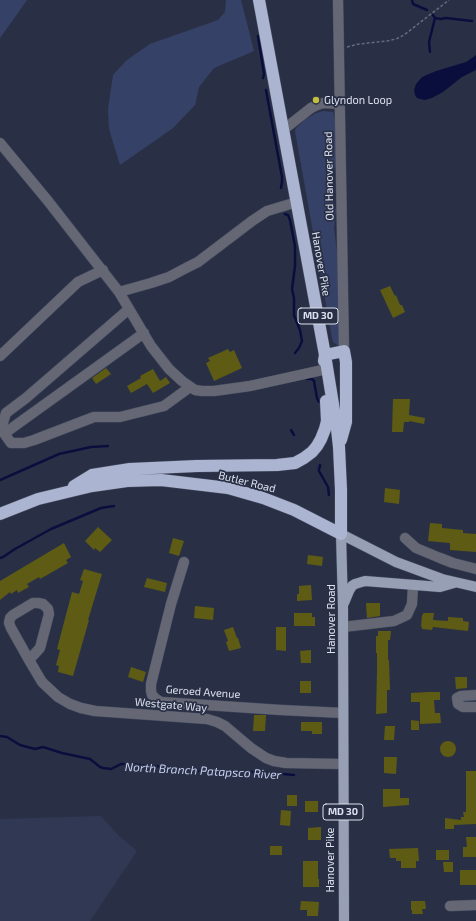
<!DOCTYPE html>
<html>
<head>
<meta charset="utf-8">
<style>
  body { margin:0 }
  canvas { display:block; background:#293045 }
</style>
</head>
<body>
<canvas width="476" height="921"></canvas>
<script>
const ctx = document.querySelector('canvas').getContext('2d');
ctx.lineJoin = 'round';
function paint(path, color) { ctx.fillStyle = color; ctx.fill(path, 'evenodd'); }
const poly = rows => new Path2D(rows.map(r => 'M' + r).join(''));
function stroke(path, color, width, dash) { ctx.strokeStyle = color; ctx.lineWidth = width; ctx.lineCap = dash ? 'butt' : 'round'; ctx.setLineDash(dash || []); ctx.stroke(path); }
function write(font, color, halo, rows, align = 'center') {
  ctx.font = font + ' "Exo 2",sans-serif'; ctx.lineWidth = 3.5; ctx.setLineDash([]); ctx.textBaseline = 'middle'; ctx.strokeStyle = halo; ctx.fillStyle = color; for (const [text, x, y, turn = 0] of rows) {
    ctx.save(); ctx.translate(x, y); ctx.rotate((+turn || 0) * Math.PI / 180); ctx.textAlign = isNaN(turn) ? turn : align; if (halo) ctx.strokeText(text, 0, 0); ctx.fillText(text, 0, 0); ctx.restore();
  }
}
paint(poly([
  [101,816,119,836,137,851,90,921,0,921,0,819]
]), '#303854');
paint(poly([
  [0,0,27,0,0,38],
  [226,0,241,0,254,51,214,68,199,87,195,105,173,128,120,165,109,129,108,109,113,75,127,60,150,44,218,20,225,12],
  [324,111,333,112,335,120,336,166,334,169,332,173,334,176,332,186,333,201,336,210,334,228,338,261,339,336,339,345,337,345,333,342,332,338,295,131,296,128,306,119,316,113]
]), '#364168');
paint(poly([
  [476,55,476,70,462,77,443,92,432,98,425,100,420,99,417,98,415,95,414,90,416,84,422,77,436,71,466,62]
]), '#0a0e3d');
stroke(poly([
  [412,0,413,4,427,10],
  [433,15,435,18,441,19,446,18,472,21],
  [258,36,264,74,263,78],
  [430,52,429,42,435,18],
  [266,90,282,177,282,182,281,188],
  [285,214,288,215,290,220,295,246,295,266,292,289,294,298,294,315,300,330,302,341,299,348,295,353],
  [307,379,312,379,314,381,317,398,319,402],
  [291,430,294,435],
  [320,465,320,467,319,468,319,471,328,487,329,495],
  [0,480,59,454,91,447,108,446],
  [0,558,3,557,15,549,51,529,101,508,114,506],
  [0,736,7,737,20,745,35,749,43,747,62,753,90,759,100,767,103,768,111,769,121,764,125,764,154,766,200,771,228,772,262,772,294,775]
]), '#0a0e3d', 2.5);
paint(poly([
  [390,286,395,296,396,295,400,305,402,305,405,312,393,318,380,290],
  [228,349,230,352,234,350,242,368,214,381,206,363,210,361,208,358],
  [106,368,111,374,96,384,92,378],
  [153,369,160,381,166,377,170,383,153,393,147,384,131,393,127,386,141,378,140,376],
  [393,399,410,399,409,415,425,418,424,424,409,421,409,422,404,422,403,432,392,432],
  [385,488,400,490,399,504,384,502],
  [430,523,442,524,442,528,463,530,463,533,476,534,476,552,450,550,450,543,428,541],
  [98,527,112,540,100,552,95,548,94,550,85,541],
  [173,538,184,541,179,556,169,553],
  [64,543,71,557,66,560,68,563,40,579,39,577,27,584,29,587,18,593,17,590,11,594,10,592,0,600,0,581],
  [308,555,323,557,322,566,307,564],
  [84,569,102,574,88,620,89,620,73,676,58,672,59,666,56,665,60,650,57,649,72,592,79,594,83,581,80,580],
  [147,578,167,583,165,592,144,587],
  [311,585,312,600,297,601,297,594,299,594,299,586],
  [366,603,380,603,380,616,367,618],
  [195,606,214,608,213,620,194,618],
  [294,613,312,613,312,617,315,617,315,626,294,626],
  [423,613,434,613,433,620,448,621,448,617,463,618,463,621,469,622,468,631,433,627,432,630,422,629,422,627,421,627,422,615,423,615],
  [233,627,237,638,238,638,241,648,229,651,226,642,228,641,224,630],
  [276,627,286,627,286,651,276,650],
  [378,631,391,631,390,640,388,640,388,660,389,660,390,690,387,690,387,713,376,714,377,672,377,653,376,653,376,636,378,636],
  [311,650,311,663,301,663,300,651],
  [131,667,146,672,143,682,128,677],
  [455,677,467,677,467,688,456,689],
  [300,681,311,681,311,693,300,693],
  [428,692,440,692,440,700,434,700,435,713,440,713,441,723,420,724,420,702,411,702,411,693],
  [254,715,266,715,265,731,253,731],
  [411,720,419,721,419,730,411,730],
  [301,722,322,722,322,734,312,734,312,731,301,731],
  [385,726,395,726,394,740,384,740],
  '440 749a8 8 0 1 1 16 0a8 8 0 1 1-16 0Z',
  [384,757,397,757,396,774,384,773],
  [466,771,476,771,476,824,454,825,454,829,445,829,445,818,461,820,461,817,464,817,463,812,466,812],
  [383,789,400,789,400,798,409,798,409,805,383,807],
  [287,795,297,795,297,806,287,806],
  [305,801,318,801,318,812,305,812],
  [281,810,291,811,290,826,280,825],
  [321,827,321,840,308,840,308,828],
  [466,837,476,837,476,857,463,857,463,847,467,847],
  [270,846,282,846,282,855,270,855],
  [418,848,419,861,416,861,416,868,401,868,401,861,396,861,396,858,390,858,389,849],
  [436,850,449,850,449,860,436,860],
  [303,861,318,861,318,879,319,879,319,887,303,887],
  [443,862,453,862,453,872,444,872],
  [460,870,476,870,476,885,460,885],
  [301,901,319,902,318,916,307,916,307,910,300,910],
  [411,901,425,901,426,909,422,909,423,914,412,914,412,910,411,910]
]), '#5d5b14');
const minor = poly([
  [338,0,344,351],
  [283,130,311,108,317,105,323,103,340,104],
  [0,143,48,201,119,292,151,283,169,277,186,268,198,262,252,221,267,211,297,202],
  [119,292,151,346,169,369,182,381,195,390,202,391,214,391,250,386,327,369],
  [129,309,26,398,6,413,1,429,11,443,24,443,34,440,94,417,120,417,164,406,190,387],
  [0,356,78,282,103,270],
  [5,433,144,333],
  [405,538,416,548,440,558,453,563,476,569],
  [184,562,171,604,151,684,151,691,152,695,156,699,161,702,281,710,343,713],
  [343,627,394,621,407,615,412,604,413,585],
  [29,660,40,648,49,614,48,609,43,604,38,603,33,603,13,615,10,618,9,623,11,628,29,660,42,682,58,697,70,704,81,708,95,711,207,719,217,722,225,726,251,748,266,758,274,761,286,763,343,764],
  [476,695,461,696,457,698,458,704,463,707,476,707],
  [450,906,476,905]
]);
const major = poly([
  [344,603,349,591,352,586,355,584,365,581,440,587,454,583],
  [344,921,343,607,341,534,396,562,423,572,442,579,476,587]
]);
const highway = poly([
  [324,361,325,355,344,351,346,362,346,422,341,440],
  [74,486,92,475,130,469,197,466,277,465,295,463,304,458,312,452,317,446,321,439,325,429,327,421,326,401],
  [0,514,38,499,92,486,127,481,161,480,228,488,263,498,294,510,341,534,341,490,339,447,337,429,325,355,259,0]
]);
stroke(minor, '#464c60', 11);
stroke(major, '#464c60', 11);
stroke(highway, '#464c60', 13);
stroke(poly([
  [347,47,359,44,387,41,396,39,404,35,449,0]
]), '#646b7d', 1.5, [3, 2]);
stroke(minor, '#656874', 10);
stroke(major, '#979fb5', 10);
stroke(highway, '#abb4d0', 12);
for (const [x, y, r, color] of [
  [316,100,4,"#c1be40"]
]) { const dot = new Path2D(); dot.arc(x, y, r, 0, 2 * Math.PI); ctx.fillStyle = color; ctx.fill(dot); stroke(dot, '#293045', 1.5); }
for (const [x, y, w] of [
  [318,316,40],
  [343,812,40]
]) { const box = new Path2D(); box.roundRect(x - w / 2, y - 8, w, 16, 3); ctx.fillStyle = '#293045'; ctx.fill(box); stroke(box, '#dce1ef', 1); }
write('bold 10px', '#dce1ef', null, [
  ["MD 30",318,316],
  ["MD 30",343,812]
]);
write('11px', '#dce1ef', '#293045', [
  ["Glyndon Loop",324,100]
], 'left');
write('11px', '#dce1ef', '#293045', [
  ["Old Hanover Road",329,176,-91],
  ["Hanover Pike",321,264,80],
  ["Butler Road",247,482,14],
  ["Hanover Road",331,619,-90],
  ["Geroed Avenue",203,692,4],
  ["Westgate Way",171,705,5],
  ["Hanover Pike",330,860,-90]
]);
write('italic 12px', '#c6d0f2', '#293045', [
  ["North Branch Patapsco River",203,771,3]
]);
</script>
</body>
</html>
